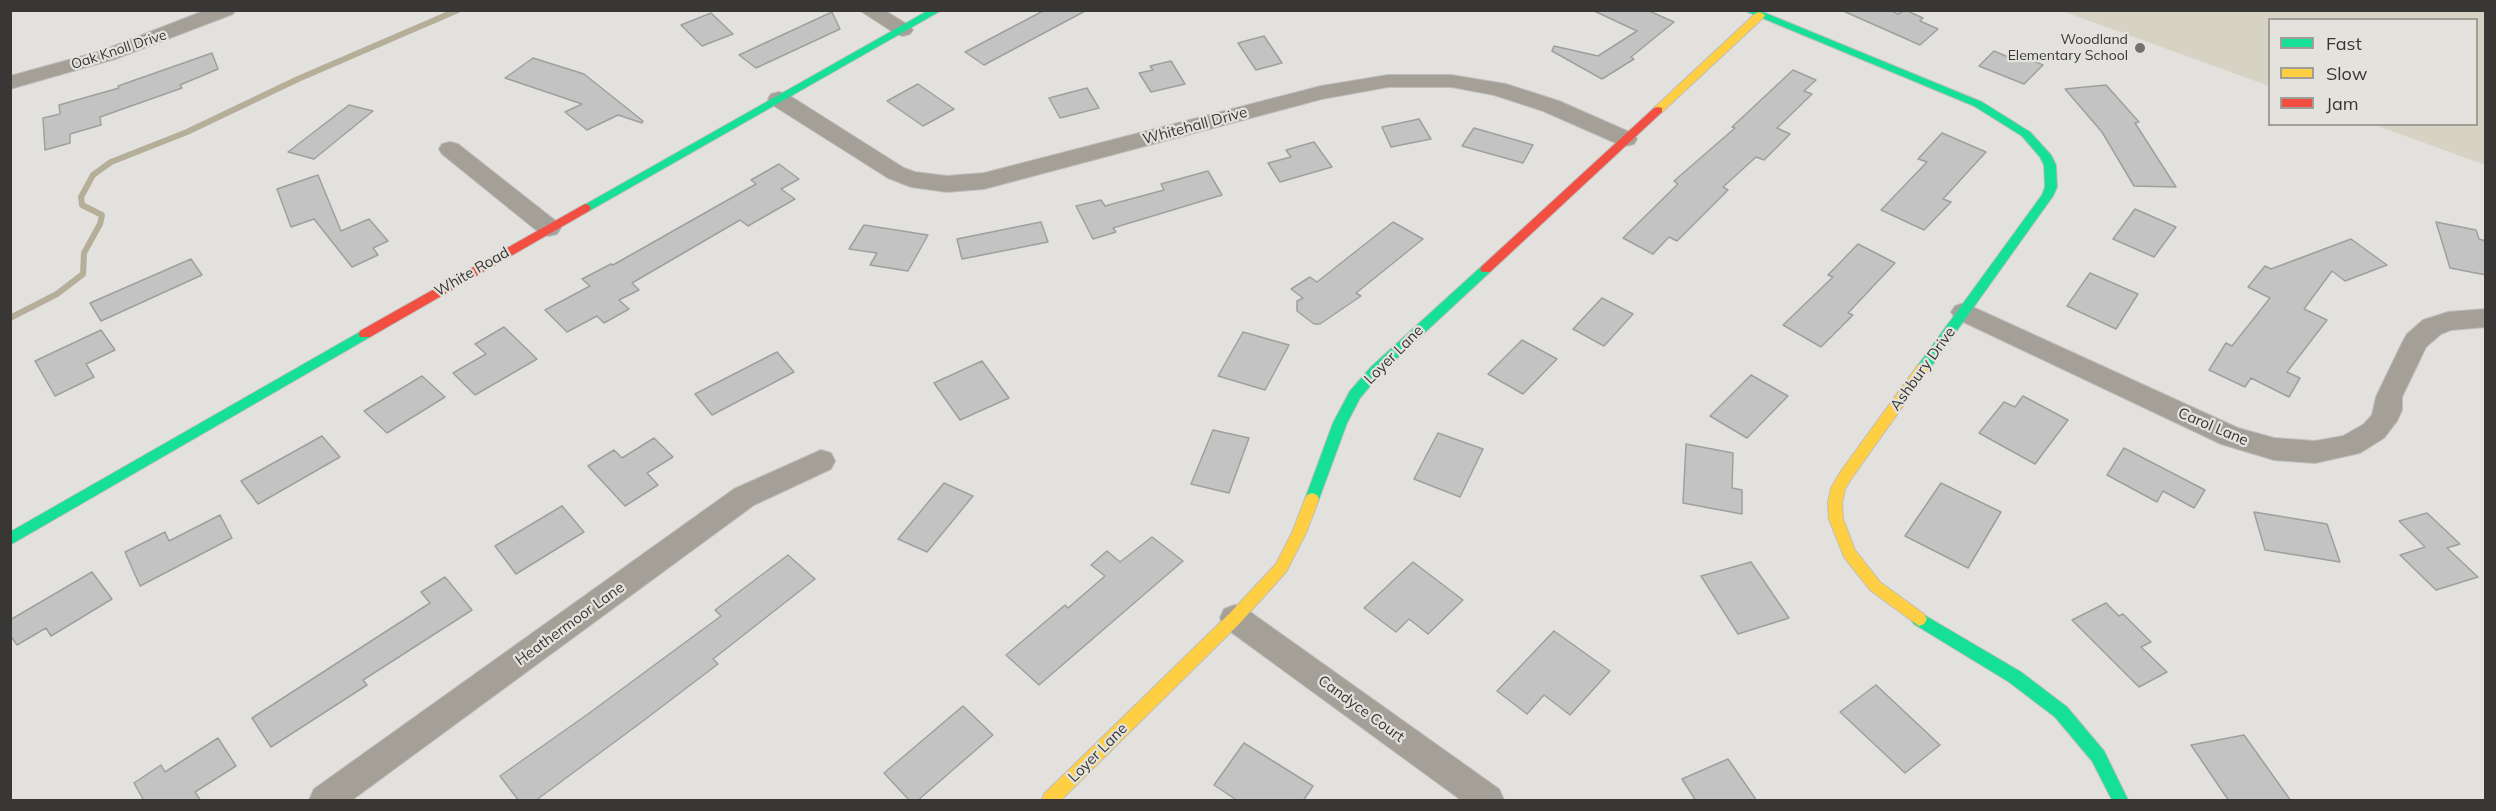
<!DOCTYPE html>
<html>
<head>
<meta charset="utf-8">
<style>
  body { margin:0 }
  #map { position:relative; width:2496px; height:811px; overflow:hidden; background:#e2e1dd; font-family:Mulish,sans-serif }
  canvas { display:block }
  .frame { position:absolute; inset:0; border:12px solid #383735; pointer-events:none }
  .legend { position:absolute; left:2268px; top:18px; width:210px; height:108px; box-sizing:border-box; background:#e3e2dc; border:2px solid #9f9e99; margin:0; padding:8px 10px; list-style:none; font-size:18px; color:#383735 }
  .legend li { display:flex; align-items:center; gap:12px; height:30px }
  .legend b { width:30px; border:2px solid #9f9e99 }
</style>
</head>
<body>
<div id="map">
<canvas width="2496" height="811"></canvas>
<div class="frame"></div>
<ul class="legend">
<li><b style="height:8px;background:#16e098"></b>Fast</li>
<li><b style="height:8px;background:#ffcf43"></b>Slow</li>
<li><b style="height:8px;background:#f24e42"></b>Jam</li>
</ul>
</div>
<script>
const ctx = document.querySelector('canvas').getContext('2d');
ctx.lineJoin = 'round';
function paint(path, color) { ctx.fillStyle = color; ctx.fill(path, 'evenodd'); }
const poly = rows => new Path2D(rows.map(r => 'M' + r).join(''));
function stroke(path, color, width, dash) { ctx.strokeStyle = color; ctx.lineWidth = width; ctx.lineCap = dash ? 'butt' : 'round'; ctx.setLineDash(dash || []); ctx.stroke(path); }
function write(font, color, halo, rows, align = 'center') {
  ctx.font = font + ' Mulish,sans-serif'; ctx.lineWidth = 4.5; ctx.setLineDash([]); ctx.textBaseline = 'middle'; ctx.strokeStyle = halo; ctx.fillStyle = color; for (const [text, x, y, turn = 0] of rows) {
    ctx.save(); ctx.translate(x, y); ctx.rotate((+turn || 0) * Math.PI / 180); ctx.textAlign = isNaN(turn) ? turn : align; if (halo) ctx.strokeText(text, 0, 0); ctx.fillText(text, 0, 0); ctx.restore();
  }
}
paint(poly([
  [2062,11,2485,11,2485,165,2375,125,2476,124,2476,20,2270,20,2269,86]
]), '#d7d3c4');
stroke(poly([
  [10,318,57,294,83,274,84,253,100,224,102,215,82,205,81,197,93,175,111,162,187,132,298,79,458,10]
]), '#b5af9a', 6);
const building = poly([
  [1045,10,1087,10,984,65,965,52,1045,10],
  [1592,10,1647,10,1674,22,1631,57,1634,59,1602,79,1552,51,1554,46,1598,56,1637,31,1592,10],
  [1841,10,1889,10,1898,14,1905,10,1923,18,1920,21,1938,29,1920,45,1841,10],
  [832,12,840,29,756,68,739,55,832,12],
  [711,13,733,34,702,46,681,25,711,13],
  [1264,36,1282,63,1256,70,1238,43,1264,36],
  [1994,51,2008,57,2013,52,2043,65,2024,84,1979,66,1994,51],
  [212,53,218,69,180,85,182,88,100,117,101,125,70,134,70,143,45,150,43,118,60,114,59,105,119,88,118,86,212,53],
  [533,58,584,74,643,121,642,123,618,115,587,130,565,112,582,104,505,78,533,58],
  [1171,61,1185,84,1151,92,1139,73,1153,70,1150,66,1171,61],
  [1793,70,1816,80,1804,91,1812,94,1777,128,1790,134,1764,160,1756,157,1723,187,1728,190,1677,241,1669,237,1653,254,1623,238,1678,184,1674,181,1735,128,1732,127,1793,70],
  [918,84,954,109,923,126,887,101,918,84],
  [2106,85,2139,122,2135,123,2176,187,2134,186,2102,132,2065,89,2106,85],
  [1087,88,1099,108,1060,118,1049,98,1087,88],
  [349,105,373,111,314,159,288,152,349,105],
  [1419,119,1431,139,1391,147,1382,127,1419,119],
  [1474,128,1533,145,1523,163,1462,146,1474,128],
  [1942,133,1986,152,1943,199,1951,202,1924,230,1881,210,1927,162,1918,159,1942,133],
  [1314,142,1332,167,1280,182,1268,163,1291,157,1286,150,1314,142],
  [779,164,799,179,781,189,795,199,748,226,740,220,632,283,639,290,619,300,629,309,604,323,597,316,567,332,545,310,590,286,582,279,611,264,613,265,756,184,751,180,779,164],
  [1208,171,1222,195,1113,228,1116,232,1093,239,1076,206,1101,200,1105,206,1164,190,1161,184,1208,171],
  [318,175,341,231,369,219,388,241,373,248,378,255,352,267,314,219,291,227,277,189,318,175],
  [2135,209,2176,227,2154,257,2113,239,2135,209],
  [1041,222,1048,242,962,259,957,239,1041,222],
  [1393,222,1423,239,1356,293,1361,296,1320,324,1314,324,1297,311,1297,301,1303,298,1291,289,1310,277,1317,282,1393,222],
  [2436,222,2476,230,2479,239,2486,241,2486,275,2450,268,2436,222],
  [864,225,928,235,908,271,870,265,877,253,849,249,864,225],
  [2351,239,2387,265,2345,281,2332,271,2304,309,2327,320,2287,372,2300,378,2289,397,2251,378,2245,387,2209,370,2226,343,2232,346,2270,298,2248,287,2265,266,2271,269,2351,239],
  [1858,244,1895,263,1848,313,1853,315,1821,347,1783,325,1833,277,1828,275,1858,244],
  [191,259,202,275,101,321,90,303,191,259],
  [2090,273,2138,294,2116,329,2067,306,2090,273],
  [1602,298,1633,314,1604,346,1573,329,1602,298],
  [504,327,537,359,475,395,453,373,486,354,475,344,504,327],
  [101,330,115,350,86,364,94,377,55,396,35,361,101,330],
  [1243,332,1289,345,1265,390,1218,376,1243,332],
  [1522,340,1557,359,1523,394,1488,374,1522,340],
  [777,352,794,372,712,415,695,394,777,352],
  [982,361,1009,398,960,420,934,383,982,361],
  [1751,375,1788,396,1747,438,1710,416,1751,375],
  [422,376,445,397,387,433,364,411,422,376],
  [2023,396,2068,420,2035,464,1979,433,2004,402,2015,407,2023,396],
  [1213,430,1249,438,1229,493,1191,484,1213,430],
  [1438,433,1483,449,1460,497,1414,479,1438,433],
  [322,436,340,457,258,504,241,481,322,436],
  [654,438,673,457,647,473,658,485,625,506,588,466,614,450,622,458,654,438],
  [1686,444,1733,453,1732,488,1742,490,1742,514,1683,503,1686,444],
  [2124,448,2205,490,2194,508,2163,491,2157,502,2107,475,2124,448],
  [944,483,973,496,927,552,898,539,944,483],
  [1941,483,2001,512,1968,568,1905,536,1941,483],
  [562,506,584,532,516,574,495,546,562,506],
  [2254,512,2327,524,2340,562,2265,550,2254,512],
  [2427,513,2460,544,2447,548,2478,577,2436,590,2400,555,2425,547,2399,521,2427,513],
  [220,515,232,538,140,586,125,552,165,532,169,541,220,515],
  [1152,537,1183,561,1039,685,1006,655,1065,605,1068,608,1105,576,1091,565,1107,551,1120,562,1152,537],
  [788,555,815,579,713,659,718,664,643,721,535,801,519,801,500,776,588,714,721,616,715,610,788,555],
  [1413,562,1463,600,1428,634,1409,619,1396,632,1364,608,1413,562],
  [1751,562,1789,618,1738,634,1701,576,1751,562],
  [92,572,112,599,51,636,46,628,17,645,10,635,10,620,92,572],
  [445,577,472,610,363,680,367,685,271,747,252,718,430,603,421,592,445,577],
  [2106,603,2119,616,2123,614,2151,642,2141,647,2167,672,2139,687,2072,620,2106,603],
  [1554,631,1610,671,1570,715,1544,695,1527,714,1497,691,1554,631],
  [1876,685,1940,745,1905,773,1840,712,1876,685],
  [963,706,993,735,917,801,910,801,884,773,963,706],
  [2244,735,2291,801,2229,801,2191,745,2244,735],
  [218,738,236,766,195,792,201,801,144,801,134,783,161,765,165,772,218,738],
  [1244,743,1313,786,1303,801,1238,801,1214,785,1244,743],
  [1728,759,1757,801,1696,801,1682,779,1728,759]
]);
paint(building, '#c3c3c3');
stroke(building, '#9fa09e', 1.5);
const street = poly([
  [206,10,236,10,233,14,115,59,10,89,10,76,101,51,206,10],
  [859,10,884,10,910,26,913,30,910,34,903,36,896,34,859,10],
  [1388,75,1451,75,1506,84,1559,101,1634,134,1637,139,1634,144,1626,146,1618,144,1543,111,1494,95,1451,87,1388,87,1322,99,984,189,947,192,911,187,888,178,771,104,768,99,771,94,779,92,787,94,904,168,915,172,947,176,984,173,1321,86,1388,75],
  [450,142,458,144,557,222,561,228,557,234,549,236,541,234,442,154,439,149,442,144,450,142],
  [1964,303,2238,428,2274,438,2315,441,2343,436,2364,424,2372,415,2376,397,2403,341,2407,334,2423,320,2448,312,2486,309,2486,327,2451,330,2441,334,2426,347,2402,397,2402,410,2397,421,2384,438,2360,453,2315,463,2274,460,2221,444,1955,318,1951,312,1955,306,1964,303],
  [821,450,831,453,835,461,831,469,754,505,352,800,309,800,314,789,734,489,821,450],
  [1235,605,1246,609,1499,789,1504,800,1461,800,1224,627,1220,618,1224,609,1235,605]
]);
const fast = poly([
  [929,10,942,10,589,211,581,211,579,208,929,10],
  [1743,10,1758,10,1982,102,2030,132,2051,155,2056,165,2057,187,2053,196,1928,371,1923,373,1916,368,2042,195,2045,187,2044,165,2040,157,2022,136,1974,106,1743,10],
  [1486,265,1492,269,1490,272,1381,373,1360,398,1347,423,1319,499,1317,503,1312,505,1307,503,1305,499,1333,423,1350,391,1371,367,1482,266,1486,265],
  [365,329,371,334,370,337,10,545,10,532,365,329],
  [1919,612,2021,672,2067,707,2104,751,2128,800,2112,800,2092,761,2055,717,2009,682,1914,624,1911,619,1914,614,1919,612]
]);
const slow = poly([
  [1760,12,1765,15,1764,17,1662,112,1654,112,1654,108,1756,13,1760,12],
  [1923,363,1930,368,1928,371,1851,479,1845,489,1842,503,1843,519,1855,550,1880,582,1924,614,1927,619,1924,624,1919,626,1870,590,1844,557,1829,519,1828,503,1831,488,1841,471,1918,365,1923,363],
  [1312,493,1317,495,1319,499,1306,533,1286,572,1240,623,1061,800,1042,800,1044,794,1230,613,1276,564,1292,533,1305,499,1307,495,1312,493]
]);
const jam = poly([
  [1658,107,1662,108,1662,112,1490,272,1482,272,1480,269,1482,266,1654,108,1658,107],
  [585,204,589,205,591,208,589,211,370,337,360,337,359,334,360,331,585,204]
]);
stroke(street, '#bfbebc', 2);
stroke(fast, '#bfbebc', 2);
stroke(slow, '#bfbebc', 2);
stroke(jam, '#bfbebc', 2);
paint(street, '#a4a097');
paint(fast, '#16e098');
paint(slow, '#ffcf43');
paint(jam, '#f24e42');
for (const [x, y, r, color] of [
  [2140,48,6,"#747270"]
]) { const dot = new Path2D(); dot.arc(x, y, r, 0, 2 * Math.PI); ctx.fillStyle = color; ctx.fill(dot); stroke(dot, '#e3e2dc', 2); }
write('14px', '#383735', '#e3e2dc', [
  ["Woodland",2128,40],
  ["Elementary School",2128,56]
], 'right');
write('14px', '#383735', '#e3e2dc', [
  ["Oak Knoll Drive",119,50,-18]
]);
write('15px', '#383735', '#e3e2dc', [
  ["Whitehall Drive",1195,126,-15],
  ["White Road",472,272,-30],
  ["Loyer Lane",1394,355,-45],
  ["Ashbury Drive",1923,369,-54],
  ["Carol Lane",2213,427,23],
  ["Heathermoor Lane",570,624,-36],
  ["Candyce Court",1361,709,36],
  ["Loyer Lane",1098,753,-45]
]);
</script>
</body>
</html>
